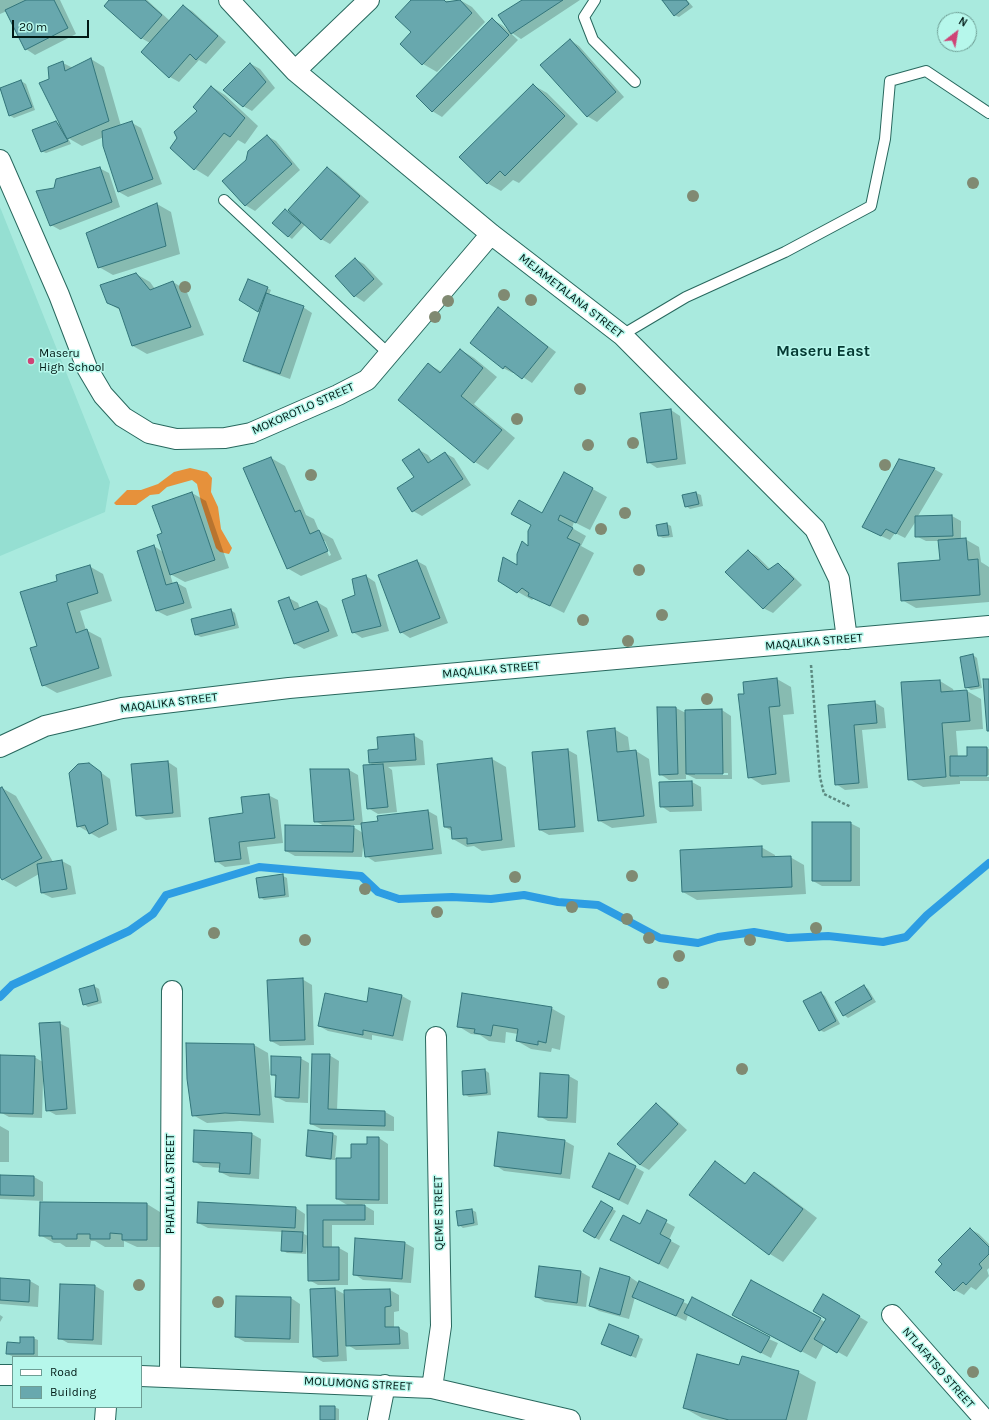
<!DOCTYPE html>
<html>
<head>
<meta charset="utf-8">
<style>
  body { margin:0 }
  #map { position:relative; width:989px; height:1420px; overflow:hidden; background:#a9eade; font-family:Karla,sans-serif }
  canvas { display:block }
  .legend { position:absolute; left:12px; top:1356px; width:130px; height:52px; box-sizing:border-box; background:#b6f7eb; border:1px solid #6e9e95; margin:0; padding:5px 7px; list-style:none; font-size:12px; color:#011915 }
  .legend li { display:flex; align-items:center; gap:8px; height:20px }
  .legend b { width:20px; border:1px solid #6e9e95 }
  .north { position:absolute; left:937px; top:12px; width:40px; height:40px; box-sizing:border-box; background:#b6f7eb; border:1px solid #6e9e95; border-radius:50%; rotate:31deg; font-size:11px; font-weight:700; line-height:16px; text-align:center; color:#011915 }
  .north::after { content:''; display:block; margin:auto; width:14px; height:18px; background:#cf4376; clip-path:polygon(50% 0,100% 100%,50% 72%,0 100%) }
  .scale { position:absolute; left:12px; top:20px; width:77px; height:18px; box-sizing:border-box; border:2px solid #011915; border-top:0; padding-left:5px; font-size:12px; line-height:14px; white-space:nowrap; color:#011915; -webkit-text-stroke:3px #b6f7eb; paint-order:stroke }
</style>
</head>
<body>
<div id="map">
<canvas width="989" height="1420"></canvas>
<ul class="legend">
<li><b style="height:5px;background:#fff"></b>Road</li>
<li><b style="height:11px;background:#68a8ae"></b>Building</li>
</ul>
<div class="north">N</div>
<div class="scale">20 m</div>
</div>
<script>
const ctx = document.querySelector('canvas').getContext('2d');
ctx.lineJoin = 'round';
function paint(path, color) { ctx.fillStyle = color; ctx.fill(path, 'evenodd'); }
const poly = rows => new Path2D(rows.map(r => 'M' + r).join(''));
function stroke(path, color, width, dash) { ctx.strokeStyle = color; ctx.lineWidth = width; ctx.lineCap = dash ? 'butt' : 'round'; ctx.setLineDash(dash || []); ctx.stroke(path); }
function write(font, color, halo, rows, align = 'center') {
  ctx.font = font + ' Karla,sans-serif'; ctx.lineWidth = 3; ctx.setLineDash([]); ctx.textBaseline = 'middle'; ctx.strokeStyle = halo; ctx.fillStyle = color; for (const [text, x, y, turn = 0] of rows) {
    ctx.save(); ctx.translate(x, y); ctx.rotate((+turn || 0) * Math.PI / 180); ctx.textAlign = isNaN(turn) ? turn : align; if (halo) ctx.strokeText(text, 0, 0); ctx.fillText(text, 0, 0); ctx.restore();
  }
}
paint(poly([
  [0,207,110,482,105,512,0,556]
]), '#95dfd2');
paint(poly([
  [190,468,207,472,212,478,211,492,218,507,221,529,232,548,229,554,220,552,216,548,201,502,197,484,192,480,167,487,159,494,150,495,136,505,116,505,114,503,127,490,141,490,158,484,174,472]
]), '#e6913b');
paint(poly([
  [0,0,60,0,76,34,35,55,26,49,7,11,0,14],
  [110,0,147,0,170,21,183,6,192,11,226,42,206,64,199,60,179,82,170,77,150,43,141,38],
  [413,0,450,1,460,0,472,7,485,22,437,72,423,64,402,44,413,32],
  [524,0,580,0,521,39,512,33],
  [664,0,687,0,693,7,679,17,674,15],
  [493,20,502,25,518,40,442,117,432,111],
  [570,40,579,46,624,97,597,122,587,116],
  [91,59,104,67,121,126,132,123,141,128,162,184,128,197,119,192,104,137,82,146,68,138,71,144,46,153,41,151,56,122,61,125,50,80,63,63,73,68],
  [251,64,260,69,275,88,252,111,243,106],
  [21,81,26,84,35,110,14,118,9,115,0,89],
  [533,85,547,93,578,124,519,183,513,180,501,191,487,183],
  [212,87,225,95,258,126,245,144,238,140,208,177,195,169,198,111],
  [267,136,276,141,300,170,255,211,245,205],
  [99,168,109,173,120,207,60,230,51,225],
  [327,168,336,173,369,202,330,244,321,239,305,225,292,239,288,236,285,210,293,215],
  [157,204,171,212,180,254,113,275,99,267],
  [355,259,364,264,383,284,364,302,355,296,336,276],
  [136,274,150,282,155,289,173,282,186,290,204,335,147,354,133,346,120,310,108,303],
  [267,288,271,290,269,295,303,307,312,313,290,379,253,366,244,361,261,313,240,300],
  [499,309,556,352,532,383,514,371,513,373,503,368],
  [461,350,474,358,497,377,474,404,515,438,488,470,475,462,399,400,428,364,442,372],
  [671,410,680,416,686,464,657,468,648,462],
  [419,450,428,455,432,461,445,453,454,458,471,485,422,516,413,511],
  [271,458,285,466,306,515,314,519,319,531,333,539,342,559,301,576,287,568],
  [323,541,325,541,331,555,329,556],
  [900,461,934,469,943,474,918,516,952,516,961,521,961,540,965,539,979,547,981,562,989,567,989,602,916,608,902,600,941,561,939,541,926,541,916,536,916,521,905,538,895,533,890,540,872,532],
  [564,473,607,497,590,530,574,522,572,528,586,536,581,546,594,553,564,613,534,598,532,600,499,581,518,567,529,547,542,515],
  [192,493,206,501,229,568,185,582,170,574,173,584,177,583,186,588,192,608,167,616,157,611,138,551,154,546,163,552,163,534],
  [696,493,701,495,703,506,690,509,686,506,684,496],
  [667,524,671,526,673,537,663,538,659,536,657,526],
  [748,551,757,556,770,569,778,565,787,570,802,585,773,613,763,608],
  [417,561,426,566,448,623,410,638,401,632],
  [89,566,103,574,112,601,80,611,86,630,101,638,112,676,57,693,43,685,38,647,59,581],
  [366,576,375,582,389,631,362,638,353,632,356,595],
  [289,598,298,603,300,609,317,602,327,608,338,636,304,649,295,644],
  [231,610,235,613,239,628,201,637,196,635],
  [973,655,977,658,982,688,971,690,966,687],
  [777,679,791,687,794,714,783,715,790,782,762,785,749,777,745,695],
  [940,681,953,689,954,692,967,691,981,699,983,729,956,731,958,757,968,757,987,748,989,749,989,775,959,775,959,777,989,777,989,781,960,781,960,784,923,787,909,779],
  [874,702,884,708,886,728,862,730,868,788,845,790,836,784,829,706],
  [676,708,686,713,686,711,722,710,731,716,732,779,696,779,686,774,686,779,669,780,660,774],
  [695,773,728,773,728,775,695,775],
  [614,729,628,737,630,752,636,751,649,759,657,823,612,828,598,820],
  [413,735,423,741,425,765,388,767,392,770,397,812,378,814,368,808,374,765,370,763,379,750],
  [568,750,577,755,584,832,549,835,540,830],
  [492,759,506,767,515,847,482,851,474,846,467,847,453,839,452,831,445,827,438,765],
  [168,762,177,768,181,817,146,820,137,815],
  [89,764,110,779,117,830,99,838,78,826],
  [349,770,358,775,363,824,428,811,437,816,442,854,375,862,366,856,364,838,362,857,295,856,286,851,326,827,315,821],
  [350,825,362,825,363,833],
  [692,782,701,787,702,811,670,812,661,806,660,783],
  [2,788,16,796,53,862,62,861,71,866,76,894,52,898,42,893,39,874,16,887,2,879,0,875,0,789],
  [268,795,278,800,283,843,247,847,250,864,225,867,216,861,244,814],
  [850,823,860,828,860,886,822,886,813,881],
  [761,847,775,855,775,858,790,857,804,865,806,894,697,900,683,892],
  [283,876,287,878,289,897,264,900,260,897],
  [302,979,312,985,314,1045,280,1046,271,1041],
  [94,986,99,989,102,1003,88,1007,84,1004],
  [864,986,868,989,876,1002,848,1018,844,1015,836,1002],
  [821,993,825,996,840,1024,824,1032,819,1030],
  [402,996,411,1001,403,1041,372,1035,372,1040,328,1031,319,1026],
  [551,1008,565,1016,560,1050,552,1048,551,1052,531,1049,517,1041,518,1034,506,1032,505,1043,489,1041,480,1035,471,1034,458,1026],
  [59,1023,69,1028,76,1114,56,1115,47,1110,45,1082,43,1082,42,1118,9,1117,0,1112,34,1057,43,1062],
  [187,1044,254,1045,268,1053,274,1123,240,1121,207,1123,193,1115],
  [329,1055,339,1061,337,1110,385,1112,394,1117,394,1131,321,1129,311,1124],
  [300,1058,309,1063,308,1103,286,1102,276,1097,277,1078,272,1074],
  [485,1070,489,1073,491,1095,469,1097,464,1094],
  [569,1076,578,1081,576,1123,548,1121,539,1116],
  [656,1104,665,1110,687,1130,649,1170,640,1165],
  [0,1126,9,1131,9,1162,0,1162],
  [252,1134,261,1139,259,1179,230,1177,220,1172,221,1168,203,1167,194,1161],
  [333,1134,337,1136,335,1160,311,1158,307,1156],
  [368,1138,379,1138,388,1144,388,1204,362,1204,374,1211,374,1225,332,1225,332,1248,339,1248,348,1253,348,1285,318,1285,309,1280,308,1243,307,1243,306,1254,287,1253,282,1250,283,1232,208,1228,198,1223,199,1203,296,1208,305,1214,304,1234,308,1236,308,1206,349,1206,337,1199,352,1159,368,1145],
  [565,1141,574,1146,570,1179,504,1171,495,1165],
  [715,1162,747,1184,755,1173,768,1181,817,1218,783,1262,770,1254],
  [635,1167,644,1172,628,1205,602,1192],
  [0,1176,34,1177,43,1182,43,1201,0,1199],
  [601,1202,616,1211,599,1240,584,1231],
  [147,1204,160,1212,160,1247,137,1247,124,1241,124,1247,105,1247,95,1241,91,1241,90,1247,66,1247,60,1243,54,1243,40,1235],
  [472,1210,476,1212,478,1225,463,1228,459,1225],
  [647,1212,675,1227,669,1240,680,1246,668,1269,620,1244,640,1225],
  [970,1229,979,1234,989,1244,989,1268,987,1270,989,1276,976,1290,971,1287,964,1295,955,1290],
  [405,1243,414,1248,411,1283,363,1280,354,1274],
  [540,1267,581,1272,590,1277,586,1307,545,1302,536,1297],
  [630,1277,639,1283,778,1343,771,1358,688,1315,686,1321,635,1297,629,1319,599,1311,590,1306],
  [0,1279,30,1281,39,1286,38,1307,0,1304],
  [752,1281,825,1322,827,1318,824,1296,868,1322,847,1357,824,1344,816,1359,747,1322],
  [95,1286,104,1291,102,1345,68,1343,59,1338],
  [335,1289,346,1295,390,1290,399,1295,399,1311,394,1312,394,1328,399,1328,408,1333,409,1349,356,1350,346,1344,347,1361,323,1362,314,1357],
  [291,1298,300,1304,299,1343,245,1342,236,1337],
  [0,1315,3,1317,0,1322],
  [639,1337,643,1339,636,1358,606,1346],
  [33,1338,38,1340,38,1356,12,1356,7,1354],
  [740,1366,798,1372,816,1382,807,1420,710,1420,702,1418,684,1408],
  [334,1407,339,1409,339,1420,321,1420]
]), '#0003');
stroke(poly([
  [0,997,12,985,129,931,153,914,166,895,259,867,361,876,378,892,399,899,452,897,491,899,524,895,558,902,598,905,660,938,698,943,718,937,754,932,788,938,828,936,883,942,906,937,927,915,989,863]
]), '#2d9de3', 8);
const building = poly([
  [26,0,54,0,68,28,25,50,5,10,26,0],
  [109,0,145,0,162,15,141,39,104,6,109,0],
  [411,0,444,0,446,2,460,0,472,13,422,65,400,44,411,32,395,17,411,0],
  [522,0,563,0,511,34,498,15,522,0],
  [662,0,686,0,689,4,674,16,662,0],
  [183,5,218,36,196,60,190,54,169,78,141,52,183,5],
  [492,18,509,35,432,112,416,96,492,18],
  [570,39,616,92,587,117,540,65,570,39],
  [91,58,109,121,67,139,39,83,49,79,48,67,63,61,65,71,91,58],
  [250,63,266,82,243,107,223,90,250,63],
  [21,80,32,107,9,116,0,88,21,80],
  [533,84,565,116,505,176,500,171,487,184,459,157,533,84],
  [211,86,245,118,230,137,224,133,194,170,170,148,177,138,174,132,197,111,193,107,211,86],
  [56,121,68,141,41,152,32,130,56,121],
  [132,121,153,179,118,192,103,146,102,131,132,121],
  [267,135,292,164,245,206,222,181,246,160,248,151,267,135],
  [100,167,112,202,50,226,36,191,54,188,56,179,100,167],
  [327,167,360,196,321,240,288,210,327,167],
  [157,203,166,246,98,268,86,233,157,203],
  [285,209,301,223,288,237,272,223,285,209],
  [355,258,374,279,354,297,335,276,355,258],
  [136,273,150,290,173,281,191,327,132,346,119,308,107,303,100,285,136,273],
  [248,279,268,287,258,312,239,300,248,279],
  [266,293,304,306,280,374,243,361,266,293],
  [498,307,548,347,522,379,505,366,503,369,470,343,498,307],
  [460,349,483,368,461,396,502,430,474,463,398,400,428,363,440,373,460,349],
  [671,409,677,459,647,463,640,413,671,409],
  [419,449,428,463,445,452,463,479,412,512,397,488,414,477,402,460,419,449],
  [271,457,295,512,300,510,310,534,319,530,328,551,287,569,243,468,271,457],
  [899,459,935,468,896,534,886,529,881,536,862,527,899,459],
  [564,472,593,488,576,523,560,515,558,520,573,528,567,538,580,544,550,606,528,596,529,593,522,588,517,593,498,581,503,557,517,565,517,554,522,541,528,546,528,531,531,525,511,514,519,500,542,513,564,472],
  [192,492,215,560,170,575,157,535,162,533,152,506,192,492],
  [696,492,699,504,685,507,682,495,696,492],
  [952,515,953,536,915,537,915,516,952,515],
  [667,523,669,535,658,536,656,525,667,523],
  [966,538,968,560,978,559,980,595,901,601,898,563,940,560,938,540,966,538],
  [154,545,166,585,177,582,184,603,156,611,137,551,154,545],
  [748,550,768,570,778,563,794,579,763,609,725,572,748,550],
  [417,560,440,618,400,633,378,575,417,560],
  [90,565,98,593,67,603,76,633,87,629,99,668,42,686,30,648,37,646,20,592,57,581,56,575,90,565],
  [366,575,381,626,352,633,342,600,355,595,352,579,366,575],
  [289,597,294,610,317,601,329,631,294,644,278,601,289,597],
  [231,609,235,625,195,635,191,619,231,609],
  [973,654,979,686,965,688,960,657,973,654],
  [777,678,780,706,769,707,776,774,748,778,738,694,744,694,743,682,777,678],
  [983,679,989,679,989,731,987,731,983,679],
  [940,680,941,692,967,690,970,721,942,723,946,777,908,780,901,682,940,680],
  [875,701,877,723,854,725,859,783,835,785,828,705,875,701],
  [657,707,676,707,678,774,659,775,657,707],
  [722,709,723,774,686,774,685,710,722,709],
  [615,728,617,752,636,750,644,816,598,821,587,731,615,728],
  [414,734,416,760,369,763,368,750,378,749,377,737,414,734],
  [967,747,987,747,987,776,950,776,950,756,967,756,967,747],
  [568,749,575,827,539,830,532,752,568,749],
  [492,758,502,840,467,844,467,838,452,839,451,827,444,827,437,764,492,758],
  [168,761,173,813,136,816,131,764,168,761],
  [89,763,101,772,108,824,89,834,85,825,77,827,69,773,78,764,89,763],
  [383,764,388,807,367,809,363,765,383,764],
  [310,769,349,769,354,820,314,822,310,769],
  [692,781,693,806,660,807,659,782,692,781],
  [2,787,42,858,2,880,0,877,0,788,2,787],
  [269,794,275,838,239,842,241,859,215,862,209,818,243,813,241,797,269,794],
  [428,810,433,849,365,857,361,823,378,821,377,816,428,810],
  [812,822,851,822,851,881,812,881,812,822],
  [285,825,354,826,353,852,285,851,285,825],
  [762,846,762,857,791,856,792,887,682,892,680,850,762,846],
  [62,860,67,889,41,893,37,864,62,860],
  [283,874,285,895,259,898,256,878,283,874],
  [303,978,305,1040,270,1041,267,980,303,978],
  [94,985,98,1001,83,1005,79,989,94,985],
  [864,985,872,999,843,1016,835,1002,864,985],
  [369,988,402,995,393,1036,363,1030,363,1035,318,1026,325,993,367,1002,369,988],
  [821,992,836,1021,819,1031,803,1001,821,992],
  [462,993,552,1007,546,1043,538,1041,538,1045,516,1041,518,1029,493,1025,491,1036,474,1033,475,1029,457,1027,462,993],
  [60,1022,67,1109,46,1111,39,1023,60,1022],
  [186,1043,254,1044,260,1115,225,1113,192,1116,187,1079,186,1043],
  [312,1054,330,1054,328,1109,385,1111,385,1126,310,1124,312,1054],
  [0,1055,35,1056,33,1114,0,1113,0,1055],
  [271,1056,301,1057,299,1098,275,1097,276,1075,271,1075,271,1056],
  [485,1069,487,1093,463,1095,462,1071,485,1069],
  [540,1073,569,1075,567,1118,538,1117,540,1073],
  [656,1103,678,1124,640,1165,617,1144,656,1103],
  [194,1130,252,1133,250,1174,219,1172,220,1163,193,1162,194,1130],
  [308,1130,333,1133,331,1159,306,1156,308,1130],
  [498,1132,565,1140,561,1174,494,1166,498,1132],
  [367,1137,379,1137,379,1200,336,1199,336,1158,351,1158,351,1144,367,1144,367,1137],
  [609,1153,636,1166,619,1200,592,1187,609,1153],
  [715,1161,745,1184,754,1172,803,1209,769,1255,689,1195,715,1161],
  [0,1175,34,1176,34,1196,0,1195,0,1175],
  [601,1201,613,1208,595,1238,583,1231,601,1201],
  [40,1202,147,1203,147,1240,122,1240,122,1234,110,1233,110,1239,90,1239,90,1234,77,1234,77,1239,52,1239,52,1236,39,1236,40,1202],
  [198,1202,296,1207,295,1228,197,1223,198,1202],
  [307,1205,365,1205,365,1220,323,1220,323,1247,339,1247,339,1280,308,1281,307,1205],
  [472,1209,474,1223,458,1226,456,1211,472,1209],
  [647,1210,667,1220,660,1234,671,1240,659,1264,610,1240,623,1215,640,1224,647,1210],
  [970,1228,989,1247,989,1254,979,1264,982,1268,966,1285,963,1282,954,1291,935,1272,942,1264,938,1260,970,1228],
  [282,1231,303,1232,302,1252,281,1251,282,1231],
  [355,1238,405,1242,402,1279,353,1275,355,1238],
  [539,1266,581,1271,577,1303,535,1297,539,1266],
  [600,1268,630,1277,620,1315,589,1306,600,1268],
  [0,1278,30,1280,29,1302,0,1300,0,1278],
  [751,1280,821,1318,801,1352,732,1315,751,1280],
  [639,1281,684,1300,676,1316,632,1297,639,1281],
  [60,1284,95,1285,93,1340,58,1339,60,1284],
  [335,1288,338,1356,313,1357,310,1289,335,1288],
  [390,1289,391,1306,385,1307,385,1327,399,1327,400,1344,346,1346,344,1290,390,1289],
  [823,1294,860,1316,837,1353,814,1339,826,1319,813,1311,823,1294],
  [236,1296,291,1297,290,1339,235,1337,236,1296],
  [692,1297,770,1337,761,1353,684,1313,692,1297],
  [609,1324,639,1336,631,1356,601,1344,609,1324],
  [20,1337,34,1337,34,1354,6,1354,7,1342,20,1343,20,1337],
  [697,1354,739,1365,742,1356,799,1371,786,1420,729,1420,683,1408,697,1354],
  [320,1406,335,1406,335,1420,320,1420,320,1406]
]);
paint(building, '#68a8ae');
stroke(building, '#33757a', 1);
const lane = poly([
  [595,0,584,17,593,40,635,82],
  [224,200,389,354],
  [622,335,686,297,785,252,871,206,885,139,890,81,926,71,989,113]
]);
const street = poly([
  [229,0,295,71,491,234,622,335,815,529,839,579,847,639],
  [295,71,369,0],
  [0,160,59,295,87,368,103,395,123,417,149,433,176,439,225,438,251,433,338,395,367,380,491,234],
  [0,747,45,726,122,708,289,688,989,626],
  [892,1315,985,1420],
  [0,1375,13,1375],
  [141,1376,432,1388,570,1420],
  [170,1376,172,991],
  [432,1388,441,1326,436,1037],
  [105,1420,106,1407],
  [378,1420,385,1385]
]);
stroke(lane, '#28685e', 12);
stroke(street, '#28685e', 22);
stroke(poly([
  [811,665,820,777,824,794,851,807]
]), '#5c8a81', 2.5, [3, 2]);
stroke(lane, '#fff', 10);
stroke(street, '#fff', 20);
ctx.fillStyle = '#808a72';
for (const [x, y] of [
  [973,183],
  [693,196],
  [185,287],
  [504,295],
  [531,300],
  [448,301],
  [435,317],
  [580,389],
  [517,419],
  [633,443],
  [588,445],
  [885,465],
  [311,475],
  [625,513],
  [601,529],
  [639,570],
  [662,615],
  [583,620],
  [628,641],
  [707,699],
  [632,876],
  [515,877],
  [365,889],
  [572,907],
  [437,912],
  [627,919],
  [816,928],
  [214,933],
  [649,938],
  [305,940],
  [750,940],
  [679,956],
  [663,983],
  [742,1069],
  [139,1285],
  [218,1302],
  [973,1372]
]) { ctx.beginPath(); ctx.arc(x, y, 6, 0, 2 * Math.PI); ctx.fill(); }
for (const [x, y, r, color] of [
  [31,361,4,"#cf4376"]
]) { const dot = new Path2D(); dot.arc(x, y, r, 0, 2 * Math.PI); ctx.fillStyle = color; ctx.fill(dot); stroke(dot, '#b6f7eb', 1.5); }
write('12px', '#011915', '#b6f7eb', [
  ["MEJAMETALANA STREET",571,296,38],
  ["MOKOROTLO STREET",303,409,-24],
  ["MAQALIKA STREET",814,642,-5],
  ["MAQALIKA STREET",491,670,-5],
  ["MAQALIKA STREET",169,703,-7],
  ["PHATLALLA STREET",171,1184,-90],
  ["QEME STREET",439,1213,-91],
  ["NTLAFATSO STREET",938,1368,49],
  ["MOLUMONG STREET",358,1384,3]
]);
write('12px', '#011915', '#b6f7eb', [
  ["Maseru",39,354],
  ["High School",39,368]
], 'left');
write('bold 16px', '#043932', '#b6f7eb', [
  ["Maseru East",823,351]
]);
</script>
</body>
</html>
